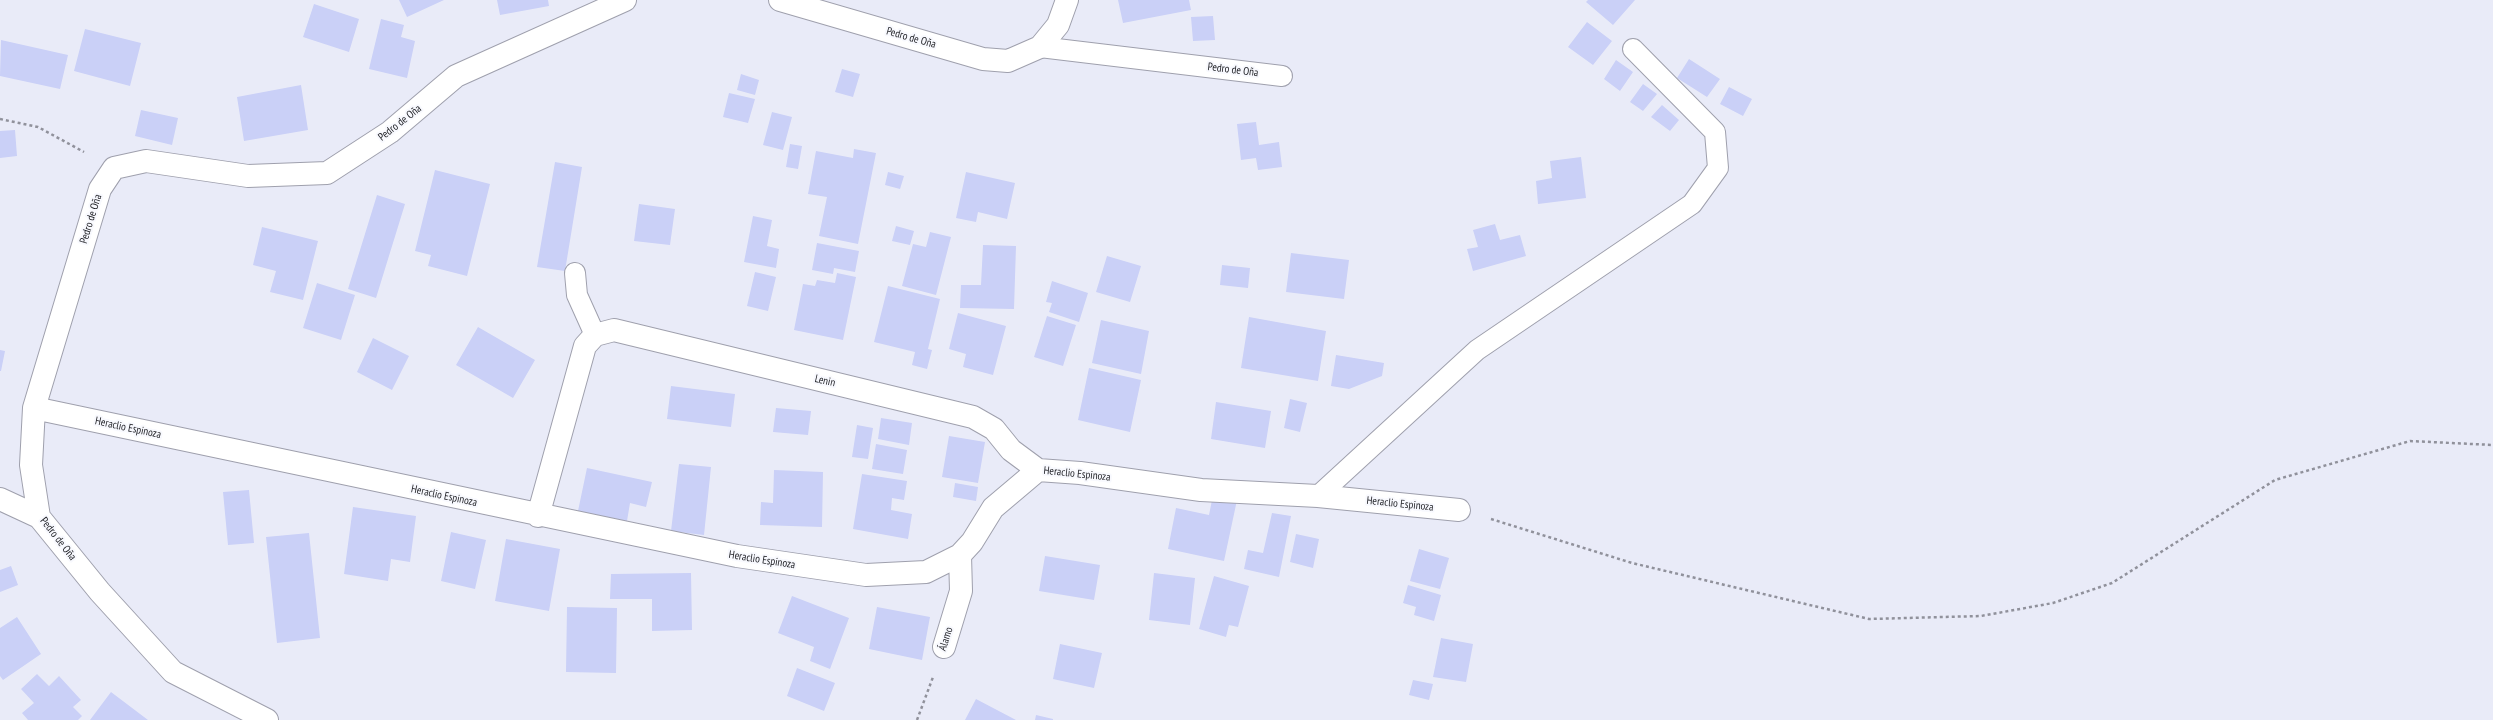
<!DOCTYPE html>
<html>
<head>
<meta charset="utf-8">
<style>
  body { margin:0 }
  canvas { display:block; background:#e9ebf8 }
</style>
</head>
<body>
<canvas width="2493" height="720"></canvas>
<script>
const ctx = document.querySelector('canvas').getContext('2d');
ctx.lineJoin = 'round';
function paint(path, color) { ctx.fillStyle = color; ctx.fill(path, 'evenodd'); }
const poly = rows => new Path2D(rows.map(r => 'M' + r).join(''));
function stroke(path, color, width, dash) { ctx.strokeStyle = color; ctx.lineWidth = width; ctx.lineCap = dash ? 'butt' : 'round'; ctx.setLineDash(dash || []); ctx.stroke(path); }
function write(font, color, halo, rows, align = 'center') {
  ctx.font = font + ' "PT Sans Narrow",sans-serif'; ctx.lineWidth = 4; ctx.setLineDash([]); ctx.textBaseline = 'middle'; ctx.strokeStyle = halo; ctx.fillStyle = color; for (const [text, x, y, turn = 0] of rows) {
    ctx.save(); ctx.translate(x, y); ctx.rotate((+turn || 0) * Math.PI / 180); ctx.textAlign = isNaN(turn) ? turn : align; if (halo) ctx.strokeText(text, 0, 0); ctx.fillText(text, 0, 0); ctx.restore();
  }
}
paint(poly([
  [399,0,444,0,407,17],
  [497,0,548,0,549,6,500,15],
  [1118,0,1189,0,1191,10,1123,23],
  [1588,0,1635,0,1613,25,1586,2],
  [314,4,359,19,349,52,303,37],
  [1213,16,1215,40,1193,41,1191,17],
  [381,19,404,25,401,37,415,41,407,78,369,69],
  [1587,22,1612,41,1593,65,1568,47],
  [85,29,141,43,130,86,74,71],
  [1,40,68,55,60,89,0,76],
  [1689,59,1720,79,1707,97,1677,78],
  [1616,60,1633,72,1620,91,1604,79],
  [842,69,860,74,853,97,835,92],
  [741,74,759,80,755,95,737,90],
  [1643,84,1657,94,1643,111,1630,102],
  [301,85,308,130,244,141,237,97],
  [1729,87,1752,99,1743,116,1720,104],
  [729,93,755,99,748,123,723,117],
  [1662,105,1679,120,1670,131,1651,117],
  [141,110,178,118,172,145,135,136],
  [772,112,792,117,783,150,763,145],
  [1256,122,1259,145,1279,142,1282,167,1258,170,1256,158,1241,160,1237,124],
  [15,130,17,156,0,158,0,131],
  [790,144,802,146,798,169,786,167],
  [854,149,876,153,858,244,819,236,827,197,808,194,816,151,853,158],
  [1581,157,1586,198,1538,204,1536,181,1552,178,1550,161],
  [555,162,582,167,565,271,537,267],
  [435,170,490,184,467,276,428,266,431,255,415,251],
  [888,172,904,176,900,189,885,185],
  [966,172,1015,183,1007,219,978,212,976,222,956,218],
  [377,195,405,204,376,298,348,289],
  [639,204,675,209,670,245,634,241],
  [753,216,772,220,767,246,779,249,776,268,744,262],
  [1495,224,1500,240,1520,235,1526,256,1473,271,1467,249,1478,247,1473,230],
  [896,226,914,231,910,245,892,241],
  [262,227,318,241,303,300,270,292,276,271,253,265],
  [930,232,951,237,936,295,902,286,913,244,926,247],
  [817,243,859,251,855,272,834,268,833,274,812,270],
  [983,245,1016,246,1014,309,960,308,961,285,981,285],
  [1291,253,1349,260,1344,299,1286,292],
  [1107,256,1141,266,1130,302,1096,292],
  [1222,265,1250,268,1248,288,1220,285],
  [755,272,776,277,768,311,747,306],
  [837,273,856,277,843,340,794,330,803,284,815,286,817,280,835,283],
  [1052,281,1088,293,1079,322,1049,312,1052,303,1046,302],
  [317,283,355,295,341,340,303,328],
  [888,286,940,299,928,349,932,350,927,369,912,365,915,352,874,342],
  [958,313,1006,326,993,375,963,367,966,354,949,349],
  [1047,316,1076,325,1063,366,1034,357],
  [1249,317,1326,331,1318,381,1241,368],
  [1101,320,1149,331,1141,374,1092,363],
  [478,327,535,360,513,398,456,365],
  [373,338,409,356,392,390,357,372],
  [0,350,5,351,1,371,0,371],
  [1336,355,1384,363,1382,376,1349,389,1331,386],
  [1089,368,1141,380,1130,432,1078,420],
  [671,386,735,394,731,427,667,419],
  [1290,399,1307,403,1300,432,1284,428],
  [1216,402,1271,411,1265,448,1211,439],
  [776,408,811,411,808,435,773,432],
  [881,418,912,423,909,445,878,439],
  [857,425,873,428,868,459,852,457],
  [949,436,985,442,978,483,942,477],
  [876,444,907,450,903,474,872,469],
  [679,464,711,467,704,535,671,531],
  [587,468,652,482,646,507,630,503,627,521,578,511],
  [774,470,823,472,822,527,760,525,761,502,773,503],
  [862,474,907,481,904,500,892,498,891,510,912,514,908,539,853,529],
  [955,483,978,487,976,501,953,497],
  [249,490,254,543,228,545,223,492],
  [1213,495,1237,500,1224,561,1168,549,1176,508,1209,515],
  [353,507,416,516,410,562,391,559,388,581,344,574],
  [1272,513,1291,516,1279,577,1244,569,1248,550,1263,553],
  [451,532,486,540,475,589,441,581],
  [309,533,320,638,277,643,266,537],
  [1296,534,1319,539,1313,568,1290,562],
  [506,539,560,549,549,611,495,601],
  [1419,549,1449,558,1440,589,1410,581],
  [1045,556,1100,565,1094,600,1039,591],
  [11,566,18,585,0,592,0,570],
  [691,573,692,630,652,631,652,599,610,599,611,574],
  [1154,573,1195,578,1190,625,1149,620],
  [1214,576,1249,586,1238,627,1229,625,1226,637,1199,629],
  [1408,585,1441,595,1434,621,1414,615,1416,607,1403,603],
  [792,596,849,618,830,669,810,661,814,647,778,633],
  [567,607,617,608,616,673,566,672],
  [877,607,930,617,922,660,869,649],
  [17,617,41,654,3,680,0,676,0,628],
  [1441,638,1473,644,1466,682,1433,677],
  [1060,644,1102,653,1094,688,1053,679],
  [797,668,835,683,824,711,787,696],
  [37,674,49,686,59,676,81,700,73,707,82,716,78,720,28,720,22,713,34,703,21,689],
  [1413,680,1433,684,1429,700,1409,695],
  [111,692,148,720,90,720],
  [976,699,1016,720,965,720],
  [1036,715,1053,719,1053,720,1035,720]
]), '#cad0f7');
const lane = poly([
  [1040,47,1282,76],
  [575,273,577,295,595,335],
  [1318,496,1477,350,1692,204,1718,168,1715,132,1633,49]
]);
const street = poly([
  [780,0,983,59,1008,61,1040,47,1058,25,1067,0],
  [34,408,737,556,866,575,926,572,960,555,972,542,993,508,1038,470,1080,473,1201,490,1318,496,1459,510],
  [0,499,39,517],
  [538,516,585,346,595,335,614,330,973,417,994,429,1011,450,1038,470],
  [944,647,961,591,960,555],
  [267,720,173,672,100,592,39,517,31,465,34,408,100,189,114,168,146,161,248,176,327,173,390,132,456,76,625,0]
]);
stroke(lane, '#9fa0ad', 22);
stroke(street, '#9fa0ad', 24);
stroke(poly([
  [0,119,38,127,84,152],
  [1491,519,1632,563,1869,619,1981,616,2053,603,2112,583,2275,480,2410,441,2493,445],
  [917,720,933,677]
]), '#90919b', 2.5, [3, 3]);
stroke(lane, '#fff', 20);
stroke(street, '#fff', 22);
write('11px', '#232429', '#f8f9fe', [
  ["Pedro de Oña",911,38,16],
  ["Pedro de Oña",1233,70,7],
  ["Pedro de Oña",400,123,-38],
  ["Pedro de Oña",91,219,-73],
  ["Lenin",825,381,13],
  ["Heraclio Espinoza",128,428,12],
  ["Heraclio Espinoza",1077,474,6],
  ["Heraclio Espinoza",444,496,12],
  ["Heraclio Espinoza",1400,504,6],
  ["Pedro de Oña",58,539,52],
  ["Heraclio Espinoza",762,560,9],
  ["Álamo",946,639,-72]
]);
</script>
</body>
</html>
